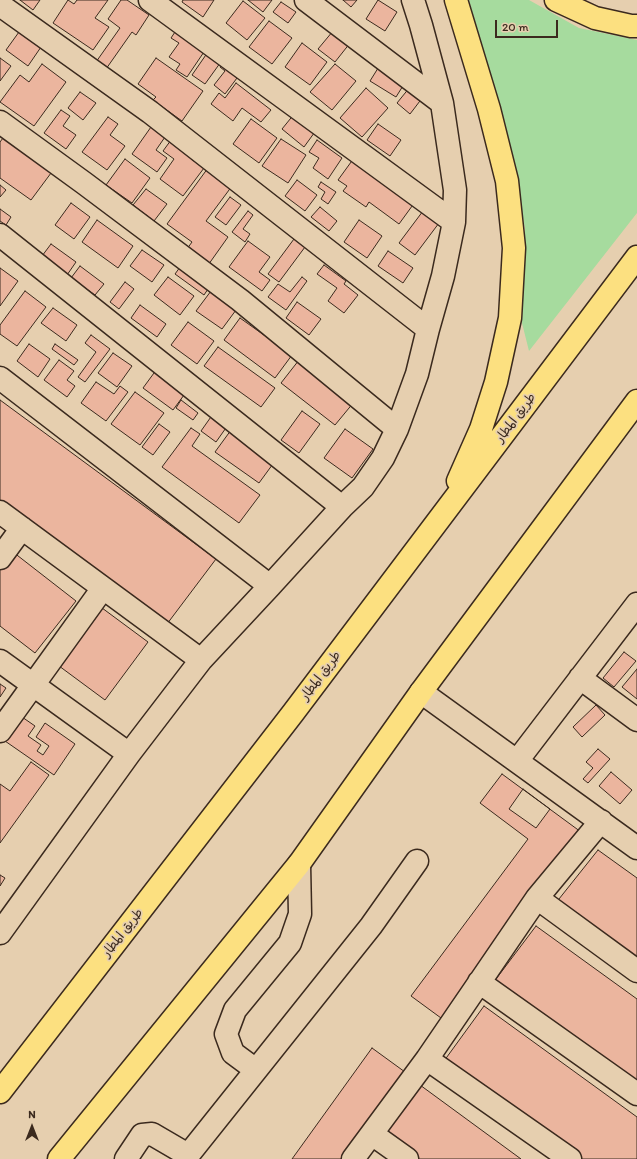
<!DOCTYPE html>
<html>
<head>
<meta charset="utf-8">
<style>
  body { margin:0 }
  #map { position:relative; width:637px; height:1159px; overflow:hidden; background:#e6cfaf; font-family:Itim,sans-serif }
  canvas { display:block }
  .north { position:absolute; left:12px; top:1107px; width:40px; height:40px; -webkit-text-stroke:3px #e6cfaf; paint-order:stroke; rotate:0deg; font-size:11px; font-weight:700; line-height:16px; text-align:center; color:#3b2a1e }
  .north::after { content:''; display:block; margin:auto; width:14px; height:18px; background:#3b2a1e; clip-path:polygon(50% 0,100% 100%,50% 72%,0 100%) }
  .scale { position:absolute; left:495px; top:20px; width:63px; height:18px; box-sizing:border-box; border:2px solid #3b2a1e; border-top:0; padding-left:5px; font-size:12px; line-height:14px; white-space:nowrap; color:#3b2a1e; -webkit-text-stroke:3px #e6cfaf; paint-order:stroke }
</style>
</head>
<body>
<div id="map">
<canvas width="637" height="1159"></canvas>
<div class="north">N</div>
<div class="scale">20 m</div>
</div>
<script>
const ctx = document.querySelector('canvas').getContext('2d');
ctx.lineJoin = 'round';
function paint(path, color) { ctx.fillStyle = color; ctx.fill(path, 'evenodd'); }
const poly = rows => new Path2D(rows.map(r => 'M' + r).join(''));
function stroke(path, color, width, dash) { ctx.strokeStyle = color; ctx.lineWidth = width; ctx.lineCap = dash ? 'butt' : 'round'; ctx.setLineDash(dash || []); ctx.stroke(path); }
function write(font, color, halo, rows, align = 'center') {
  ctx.font = font + ' Itim,"Playpen Sans Arabic",sans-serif'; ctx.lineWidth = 3.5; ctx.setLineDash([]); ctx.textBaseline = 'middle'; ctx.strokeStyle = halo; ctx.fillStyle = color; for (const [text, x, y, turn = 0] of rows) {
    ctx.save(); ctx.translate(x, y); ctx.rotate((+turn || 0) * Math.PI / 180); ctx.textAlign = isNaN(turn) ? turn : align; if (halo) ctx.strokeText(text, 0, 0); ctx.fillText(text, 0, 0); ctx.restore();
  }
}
paint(poly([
  [469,0,529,0,579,28,637,40,637,213,529,351,522,323,525,229,513,159,490,82]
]), '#a6db9e');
const building = poly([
  [20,0,40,0,33,10,20,0],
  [68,0,74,4,77,0,108,0,95,18,109,27,93,50,53,23,68,0],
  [121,0,127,0,149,15,136,35,132,32,106,69,96,62,120,28,108,19,121,0],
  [183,0,214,0,203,17,182,2,183,0],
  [248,0,272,0,263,12,248,0],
  [343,0,357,0,351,7,343,0],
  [378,0,397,12,385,31,366,19,378,0],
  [243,1,265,18,247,40,226,23,243,1],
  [281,2,296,12,288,23,273,12,281,2],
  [269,21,292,38,272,64,249,47,269,21],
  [338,25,354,38,335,62,318,49,338,25],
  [179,26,208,46,187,77,176,70,180,64,169,57,179,43,171,38,179,26],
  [19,32,41,47,28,66,6,50,19,32],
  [302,43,327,62,310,85,285,67,302,43],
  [210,49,223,59,205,84,192,75,210,49],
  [385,57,411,73,396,97,370,81,385,57],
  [0,58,11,66,0,81,0,58],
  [156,58,203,91,182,121,153,100,156,97,138,84,156,58],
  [227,58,243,70,225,94,214,85,225,71,220,67,227,58],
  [42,64,66,82,34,126,0,102,20,75,29,82,42,64],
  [335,64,356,81,332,110,310,92,335,64],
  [236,83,271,110,261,122,242,108,233,121,211,104,219,93,225,98,236,83],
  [410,87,423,97,410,114,397,103,410,87],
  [366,88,388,108,362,137,340,118,366,88],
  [80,92,96,103,83,120,68,108,80,92],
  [61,110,70,116,63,126,76,135,66,149,44,133,61,110],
  [295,113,317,129,304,147,282,129,295,113],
  [108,117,118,124,110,135,125,146,107,170,82,152,108,117],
  [251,119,277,138,259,163,233,144,251,119],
  [378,124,401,140,390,156,367,140,378,124],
  [151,127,165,137,156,150,167,158,157,172,132,154,151,127],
  [6,134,54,169,31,200,0,178,0,142,6,134],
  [174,136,196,152,191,159,204,168,183,196,160,179,174,159,163,151,174,136],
  [281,139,306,155,288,183,262,166,281,139],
  [317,140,342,158,328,179,313,168,319,158,309,152,317,140],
  [354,158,415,202,399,224,369,202,366,207,343,191,347,186,338,180,354,158],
  [125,159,150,178,132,203,106,185,125,159],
  [208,168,232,186,206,221,228,237,206,268,184,253,192,242,167,224,208,168],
  [297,180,317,195,305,211,285,196,297,180],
  [321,182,336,192,328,204,321,199,325,192,318,187,321,182],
  [0,185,6,190,0,197,0,185],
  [146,189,167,204,154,221,133,205,146,189],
  [230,197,241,205,226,225,215,217,230,197],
  [71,203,90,217,74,239,55,225,71,203],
  [320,207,337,221,329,231,311,217,320,207],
  [0,209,11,217,6,225,0,221,0,209],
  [248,211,253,215,243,229,250,234,245,242,232,232,248,211],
  [423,211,439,223,415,255,399,243,423,211],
  [97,220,133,246,118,268,82,242,97,220],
  [359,220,382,236,367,258,344,242,359,220],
  [294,239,305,247,279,282,268,274,294,239],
  [248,241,270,257,259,272,270,280,262,291,229,267,248,241],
  [51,244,76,262,67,275,42,256,51,244],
  [142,250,164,265,152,282,130,266,142,250],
  [388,251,413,268,403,283,378,266,388,251],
  [183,263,212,283,204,295,175,274,183,263],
  [324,265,346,281,344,284,358,295,344,313,328,301,337,288,317,274,324,265],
  [80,266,104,284,95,295,71,278,80,266],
  [0,268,18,281,0,306,0,268],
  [168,277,194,296,180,315,154,295,168,277],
  [302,277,307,281,286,310,268,297,278,284,290,292,302,277],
  [125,282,134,289,119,309,110,302,125,282],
  [25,291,46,307,17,346,0,334,0,325,25,291],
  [211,291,236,310,222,329,196,311,211,291],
  [297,302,321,319,309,335,286,318,297,302],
  [140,305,166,324,157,337,131,318,140,305],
  [53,308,77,325,66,341,41,323,53,308],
  [240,318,292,355,275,378,224,340,240,318],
  [188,322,214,341,197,364,171,345,188,322],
  [91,335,110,349,85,382,78,377,96,352,85,343,91,335],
  [29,344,50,359,38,377,17,361,29,344],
  [55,344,78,360,74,365,52,349,55,344],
  [218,347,275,388,261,407,204,366,218,347],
  [113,353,132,366,117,387,98,373,113,353],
  [165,358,195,380,173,410,143,388,165,358],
  [59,360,74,371,67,380,75,386,67,397,44,380,59,360],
  [299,360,354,402,335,425,281,383,299,360],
  [96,382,114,394,120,386,128,392,106,421,81,403,96,382],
  [135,392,164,413,140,445,111,424,135,392],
  [0,400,216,559,167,624,0,501,0,400],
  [181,400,198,413,193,420,176,408,181,400],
  [302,411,320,424,299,453,281,440,302,411],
  [213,414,228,425,216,442,201,431,213,414],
  [159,424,170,432,153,455,142,447,159,424],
  [234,426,278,457,259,483,215,452,234,426],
  [191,428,200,434,192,446,260,495,239,523,162,467,191,428],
  [345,429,373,449,352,478,324,458,345,429],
  [13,552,76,601,35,653,0,626,0,569,13,552],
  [98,605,148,642,105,700,55,663,98,605],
  [624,652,636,661,614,687,603,678,624,652],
  [637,669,637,699,622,687,637,669],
  [0,684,6,688,0,697,0,684],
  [596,705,605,715,582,737,573,727,596,705],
  [22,717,35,726,28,736,41,745,37,751,43,755,49,746,36,737,45,723,75,744,54,775,5,741,22,717],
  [598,749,610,759,588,783,583,779,593,768,586,762,598,749],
  [31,762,49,775,0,843,0,784,10,791,31,762],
  [611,772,632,790,620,804,599,786,611,772],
  [502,774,581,832,441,1018,411,996,528,839,480,803,502,774],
  [523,789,550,809,536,828,509,809,523,789],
  [598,850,637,878,637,963,555,904,598,850],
  [0,875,5,878,0,886,0,875],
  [536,926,637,999,637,1087,493,983,536,926],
  [484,1006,637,1117,637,1159,579,1159,444,1061,484,1006],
  [372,1048,405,1072,341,1159,292,1159,372,1048],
  [420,1085,521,1159,410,1159,381,1138,420,1085]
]);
paint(building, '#ebb59e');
stroke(building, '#3b2a1e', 1);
const minor = poly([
  [150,0,454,222],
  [306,0,442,103],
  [0,5,150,112,428,329],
  [0,122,84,183,240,300,397,429],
  [0,235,342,507],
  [0,378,270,586],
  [0,512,201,660],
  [0,558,22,528],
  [0,661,129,754],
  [580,678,637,720],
  [421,692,637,848],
  [0,731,103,588],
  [517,761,637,604],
  [537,898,637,971],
  [0,933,129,754,201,660,270,586,342,507,363,487,383,458,397,429,417,374,428,329,443,276,454,222,455,190,442,103,421,25,413,0],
  [479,982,637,1094],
  [427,1059,570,1159],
  [256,1070,233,1053,226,1034,235,1010,290,943,300,914,299,864],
  [372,1134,407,1159],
  [126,1159,142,1135,152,1134,188,1155],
  [185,1159,371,926,417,861],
  [353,1159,427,1059,537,898,601,821]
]);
const highway = poly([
  [456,0,489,109,507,181,514,248,510,318,496,382,481,429,458,481],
  [556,0,595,18,631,26,637,26],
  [0,1092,293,713,637,257],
  [59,1159,299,864,421,692,637,401]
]);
stroke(minor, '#3b2a1e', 25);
stroke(highway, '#3b2a1e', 25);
stroke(minor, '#e6cfaf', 22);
stroke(highway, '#fce080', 22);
write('13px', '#3b2a1e', '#e6cfaf', [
  ["طريق المطار",516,418,-53],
  ["طريق المطار",321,676,-53],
  ["طريق المطار",123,933,-52]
]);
</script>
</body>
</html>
